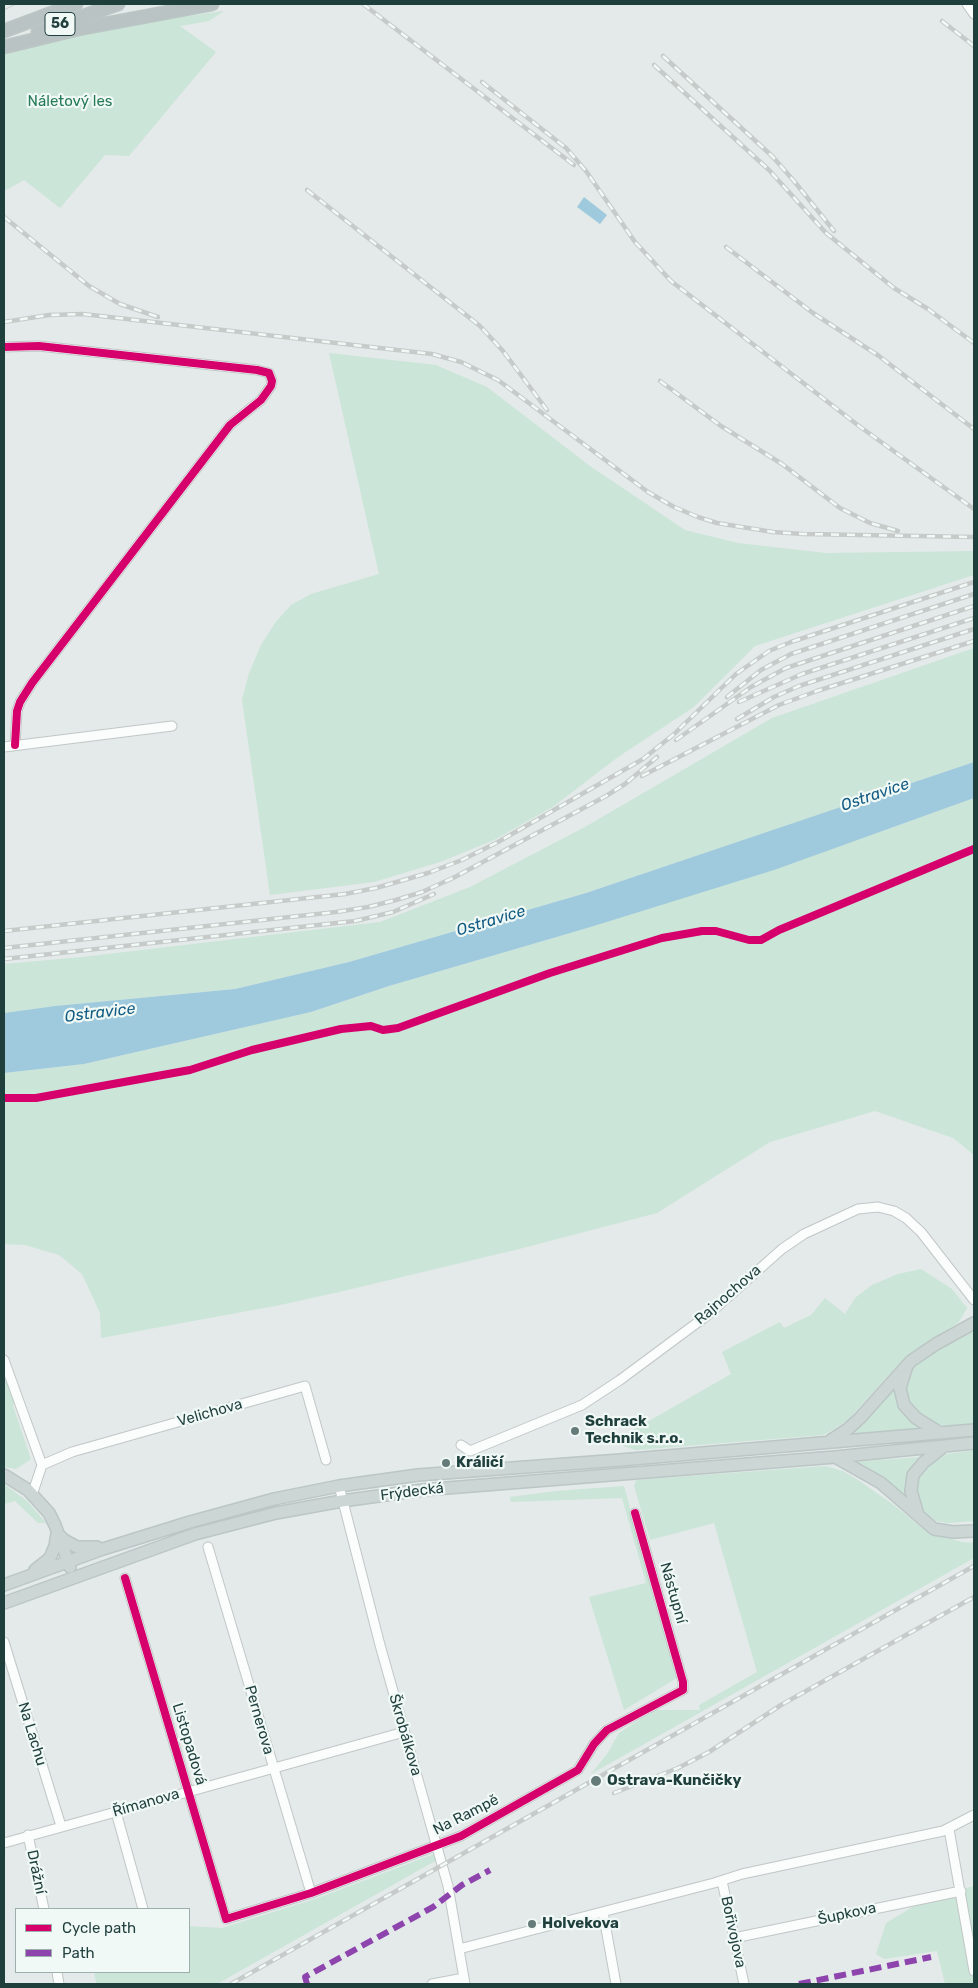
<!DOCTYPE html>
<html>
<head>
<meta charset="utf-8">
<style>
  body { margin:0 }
  #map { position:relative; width:978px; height:1988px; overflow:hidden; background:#e3eae9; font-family:Rubik,sans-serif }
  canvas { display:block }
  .frame { position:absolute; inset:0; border:5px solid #1f3f3d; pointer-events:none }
  .legend { position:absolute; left:15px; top:1908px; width:175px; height:65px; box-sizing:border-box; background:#f1f9f6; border:1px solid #9dafac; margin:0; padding:6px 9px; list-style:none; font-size:15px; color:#1f3f3d }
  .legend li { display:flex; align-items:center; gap:10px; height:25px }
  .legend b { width:25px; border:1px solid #9dafac }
</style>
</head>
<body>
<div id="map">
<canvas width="978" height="1988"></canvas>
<div class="frame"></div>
<ul class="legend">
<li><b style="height:6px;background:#d6006c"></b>Cycle path</li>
<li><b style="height:6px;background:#8e44ad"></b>Path</li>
</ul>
</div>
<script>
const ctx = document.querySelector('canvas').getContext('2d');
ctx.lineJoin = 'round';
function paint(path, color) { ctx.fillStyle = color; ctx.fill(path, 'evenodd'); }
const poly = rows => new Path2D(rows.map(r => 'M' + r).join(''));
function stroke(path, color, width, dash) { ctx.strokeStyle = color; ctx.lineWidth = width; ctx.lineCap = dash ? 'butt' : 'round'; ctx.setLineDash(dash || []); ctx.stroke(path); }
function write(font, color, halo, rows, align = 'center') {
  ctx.font = font + ' Rubik,sans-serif'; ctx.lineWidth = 4.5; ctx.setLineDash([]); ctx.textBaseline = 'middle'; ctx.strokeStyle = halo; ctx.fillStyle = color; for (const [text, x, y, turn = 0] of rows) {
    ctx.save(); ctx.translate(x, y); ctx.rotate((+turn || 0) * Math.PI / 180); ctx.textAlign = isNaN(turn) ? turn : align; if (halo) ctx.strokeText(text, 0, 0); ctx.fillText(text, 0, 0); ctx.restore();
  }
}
paint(poly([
  [224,11,209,21,180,26,216,52,129,156,105,155,60,208,24,180,4,191,4,55,40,43,126,24],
  [329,353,436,365,487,387,590,466,685,530,738,543,826,553,974,551,974,575,755,646,694,707,618,757,554,806,494,840,440,862,374,882,270,895,242,700,249,673,261,645,275,623,291,605,311,594,379,574],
  [974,648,974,762,586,893,349,962,235,989,55,1006,4,1013,4,964,82,957,380,922,470,887,585,827,772,718],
  [974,798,974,1155,953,1138,875,1111,770,1142,657,1213,519,1249,339,1292,280,1305,101,1338,100,1313,82,1274,59,1255,25,1245,4,1244,4,1101,28,1098,4,1098,4,1073,84,1064,311,1012,389,986,584,929,862,838],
  [921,1269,952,1289,967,1308,959,1322,906,1356,848,1420,824,1435,636,1450,623,1446,621,1437,731,1374,722,1352,780,1322,784,1328,811,1315,825,1298,845,1314,855,1298,872,1285,898,1274],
  [974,1330,974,1424,950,1427,929,1422,910,1406,904,1390,909,1370,953,1340],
  [4,1371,15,1400,13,1406,31,1459,16,1469,4,1467],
  [897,1380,896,1397,904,1411,923,1429,847,1435],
  [974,1450,974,1521,948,1523,936,1521,925,1513,918,1495,918,1480,932,1463,947,1454],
  [921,1457,910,1471,906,1488,909,1502,878,1475,853,1462],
  [825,1466,843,1471,861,1482,895,1506,927,1532,962,1542,974,1543,974,1558,591,1774,607,1754,619,1733,654,1710,700,1710,699,1705,757,1672,714,1523,650,1540,634,1486,636,1480],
  [4,1484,27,1501,46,1523,38,1523,15,1501,4,1504],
  [624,1486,677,1678,624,1710,589,1597,646,1583,622,1498,511,1502,510,1497,556,1491],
  [434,1854,437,1860,217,1984,97,1984,94,1974,100,1972,189,1972,189,1926,222,1928,318,1898],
  [974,1886,974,1984,945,1984,937,1951,884,1959,876,1954,886,1923,929,1897]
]), '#cbe5d8');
paint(poly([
  [584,197,607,215,600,224,577,207],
  [974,762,974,798,774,870,584,929,389,986,311,1012,84,1064,4,1073,4,1013,55,1006,235,989,349,962,586,893]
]), '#9fc9dd');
const minor = poly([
  [967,4,974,14],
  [4,347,39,346,257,370,269,373,272,381,271,386,261,400,230,425,32,683,20,702,17,711,15,745],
  [4,747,172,726],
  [4,1360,42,1465,32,1495],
  [461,1445,470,1451,582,1405,620,1380,709,1314,782,1249,804,1234,858,1209,878,1207,894,1211,906,1218,921,1232,974,1300],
  [42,1465,72,1452,305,1386,326,1460],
  [339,1486,380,1645,448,1886,465,1984],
  [208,1547,311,1893],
  [125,1578,226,1919,311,1893,461,1836,578,1770,594,1744,607,1730,683,1690,683,1682,635,1513],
  [4,1642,61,1826],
  [116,1812,143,1909],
  [949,1829,974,1971],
  [28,1835,44,1909],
  [4,1843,404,1732],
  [722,1881,744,1984],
  [603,1912,616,1984],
  [734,1938,961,1891],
  [459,1949,714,1883,742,1874,943,1831,974,1815],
  [57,1972,59,1984],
  [432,1984,464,1978]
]);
const major = poly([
  [906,1369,900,1388,904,1405,916,1418,940,1433],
  [831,1440,848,1429,860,1418,911,1361,936,1344,974,1323],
  [835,1457,881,1483,934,1529,953,1532,974,1531],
  [4,1475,28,1490,49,1513,55,1525,70,1567],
  [918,1515,911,1491,913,1475,924,1462,942,1448],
  [58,1534,64,1540,77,1547,97,1547],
  [35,1570,50,1558,55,1546,57,1534],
  [4,1585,103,1549,190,1522,274,1499,339,1486,418,1475,620,1460,974,1430],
  [4,1603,195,1534,276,1513,342,1501,422,1490,835,1457,974,1443]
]);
const highway = poly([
  [4,31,76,4],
  [38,32,118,4],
  [4,47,78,29,212,4]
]);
stroke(minor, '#c0c7c6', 11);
stroke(major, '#bbc6c5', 14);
stroke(highway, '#bbc6c5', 15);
stroke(minor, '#fbfcfc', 9);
stroke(major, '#ccd6d5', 11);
stroke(highway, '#b9c3c3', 12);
stroke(poly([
  [4,10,16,4]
]), '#c6cbca', 1);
const rail = poly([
  [363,4,574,165],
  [942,21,974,46],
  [663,56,772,156,794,181,834,231],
  [654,65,769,170,826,233,894,288,928,309,974,343],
  [482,82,566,148,586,171,635,242,671,281,859,426,974,509],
  [307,190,480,326,503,351,547,410],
  [4,217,89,286,120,304,158,317],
  [726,247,813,313,879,356,974,429],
  [4,322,49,315,83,314,432,354,461,362,498,380,648,492,674,507,698,517,717,523,773,532,803,534,974,537],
  [660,381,721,426,782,464,840,508,870,523,898,531],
  [727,697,761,670,791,654,974,594],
  [739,702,802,674,974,618],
  [737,719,774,697,799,686,974,629],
  [676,740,751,687,786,668,974,606],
  [642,776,779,705,817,691,974,641],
  [4,931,345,894,376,888,428,873,462,860,498,842,643,759,673,735,736,674,769,651,791,642,974,582],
  [4,948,336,912,368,907,396,900,422,892,453,878,606,796,625,784,657,757],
  [4,959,355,921,393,912,434,894],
  [614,1793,678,1768,709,1752,781,1705,974,1597],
  [231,1984,974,1566]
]);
stroke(rail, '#c6cbca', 4.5);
stroke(rail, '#f1f9f6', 2.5, [8]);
stroke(poly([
  [307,1984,305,1977,433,1907,462,1885,490,1870],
  [799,1984,931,1957]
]), '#8e44ad', 6, [12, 6]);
stroke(poly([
  [4,347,39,346,257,370,269,373,272,381,271,386,261,400,230,425,32,683,20,702,17,711,15,745],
  [4,1098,36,1098,190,1070,252,1050,341,1029,371,1026,383,1030,398,1028,550,973,662,938,702,931,716,931,749,940,761,940,779,930,974,849],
  [125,1578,226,1919,311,1893,461,1836,578,1770,594,1744,607,1730,683,1690,683,1682,635,1513]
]), '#d6006c', 8);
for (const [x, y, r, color] of [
  [575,1431,5,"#647b79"],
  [446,1463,5,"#647b79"],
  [596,1781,6,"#647b79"],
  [532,1924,5,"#647b79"]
]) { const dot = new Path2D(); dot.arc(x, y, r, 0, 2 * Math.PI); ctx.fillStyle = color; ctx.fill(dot); stroke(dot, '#f1f9f6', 2); }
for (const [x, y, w] of [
  [60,24,30]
]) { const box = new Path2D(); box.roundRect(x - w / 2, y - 11.5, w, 23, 4); ctx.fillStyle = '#f1f9f6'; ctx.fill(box); stroke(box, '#1f3f3d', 1); }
write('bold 14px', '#1f3f3d', null, [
  ["56",60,24]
]);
write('15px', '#247b56', '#f1f9f6', [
  ["Náletový les",70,102]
]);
write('15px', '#1f3f3d', '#f1f9f6', [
  ["Rajnochova",728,1295,-41],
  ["Velichova",210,1413,-16],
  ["Frýdecká",412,1492,-7],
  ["Nástupní",673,1593,74],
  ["Pernerova",259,1720,74],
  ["Na Lachu",32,1734,73],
  ["Škrobálkova",405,1735,74],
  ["Listopadová",189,1744,73],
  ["Římanova",146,1803,-16],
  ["Na Rampě",466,1815,-27],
  ["Drážní",36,1872,78],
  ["Šupkova",847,1914,-12],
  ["Bořivojova",733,1932,78]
]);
write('bold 15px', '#1f3f3d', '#f1f9f6', [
  ["Schrack",585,1422],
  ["Technik s.r.o.",585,1439],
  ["Králičí",456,1463],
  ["Ostrava-Kunčičky",607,1781],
  ["Holvekova",542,1924]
], 'left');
write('italic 16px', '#125b82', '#f1f9f6', [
  ["Ostravice",875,795,-19],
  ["Ostravice",491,921,-17],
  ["Ostravice",100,1013,-7]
]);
</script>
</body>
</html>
